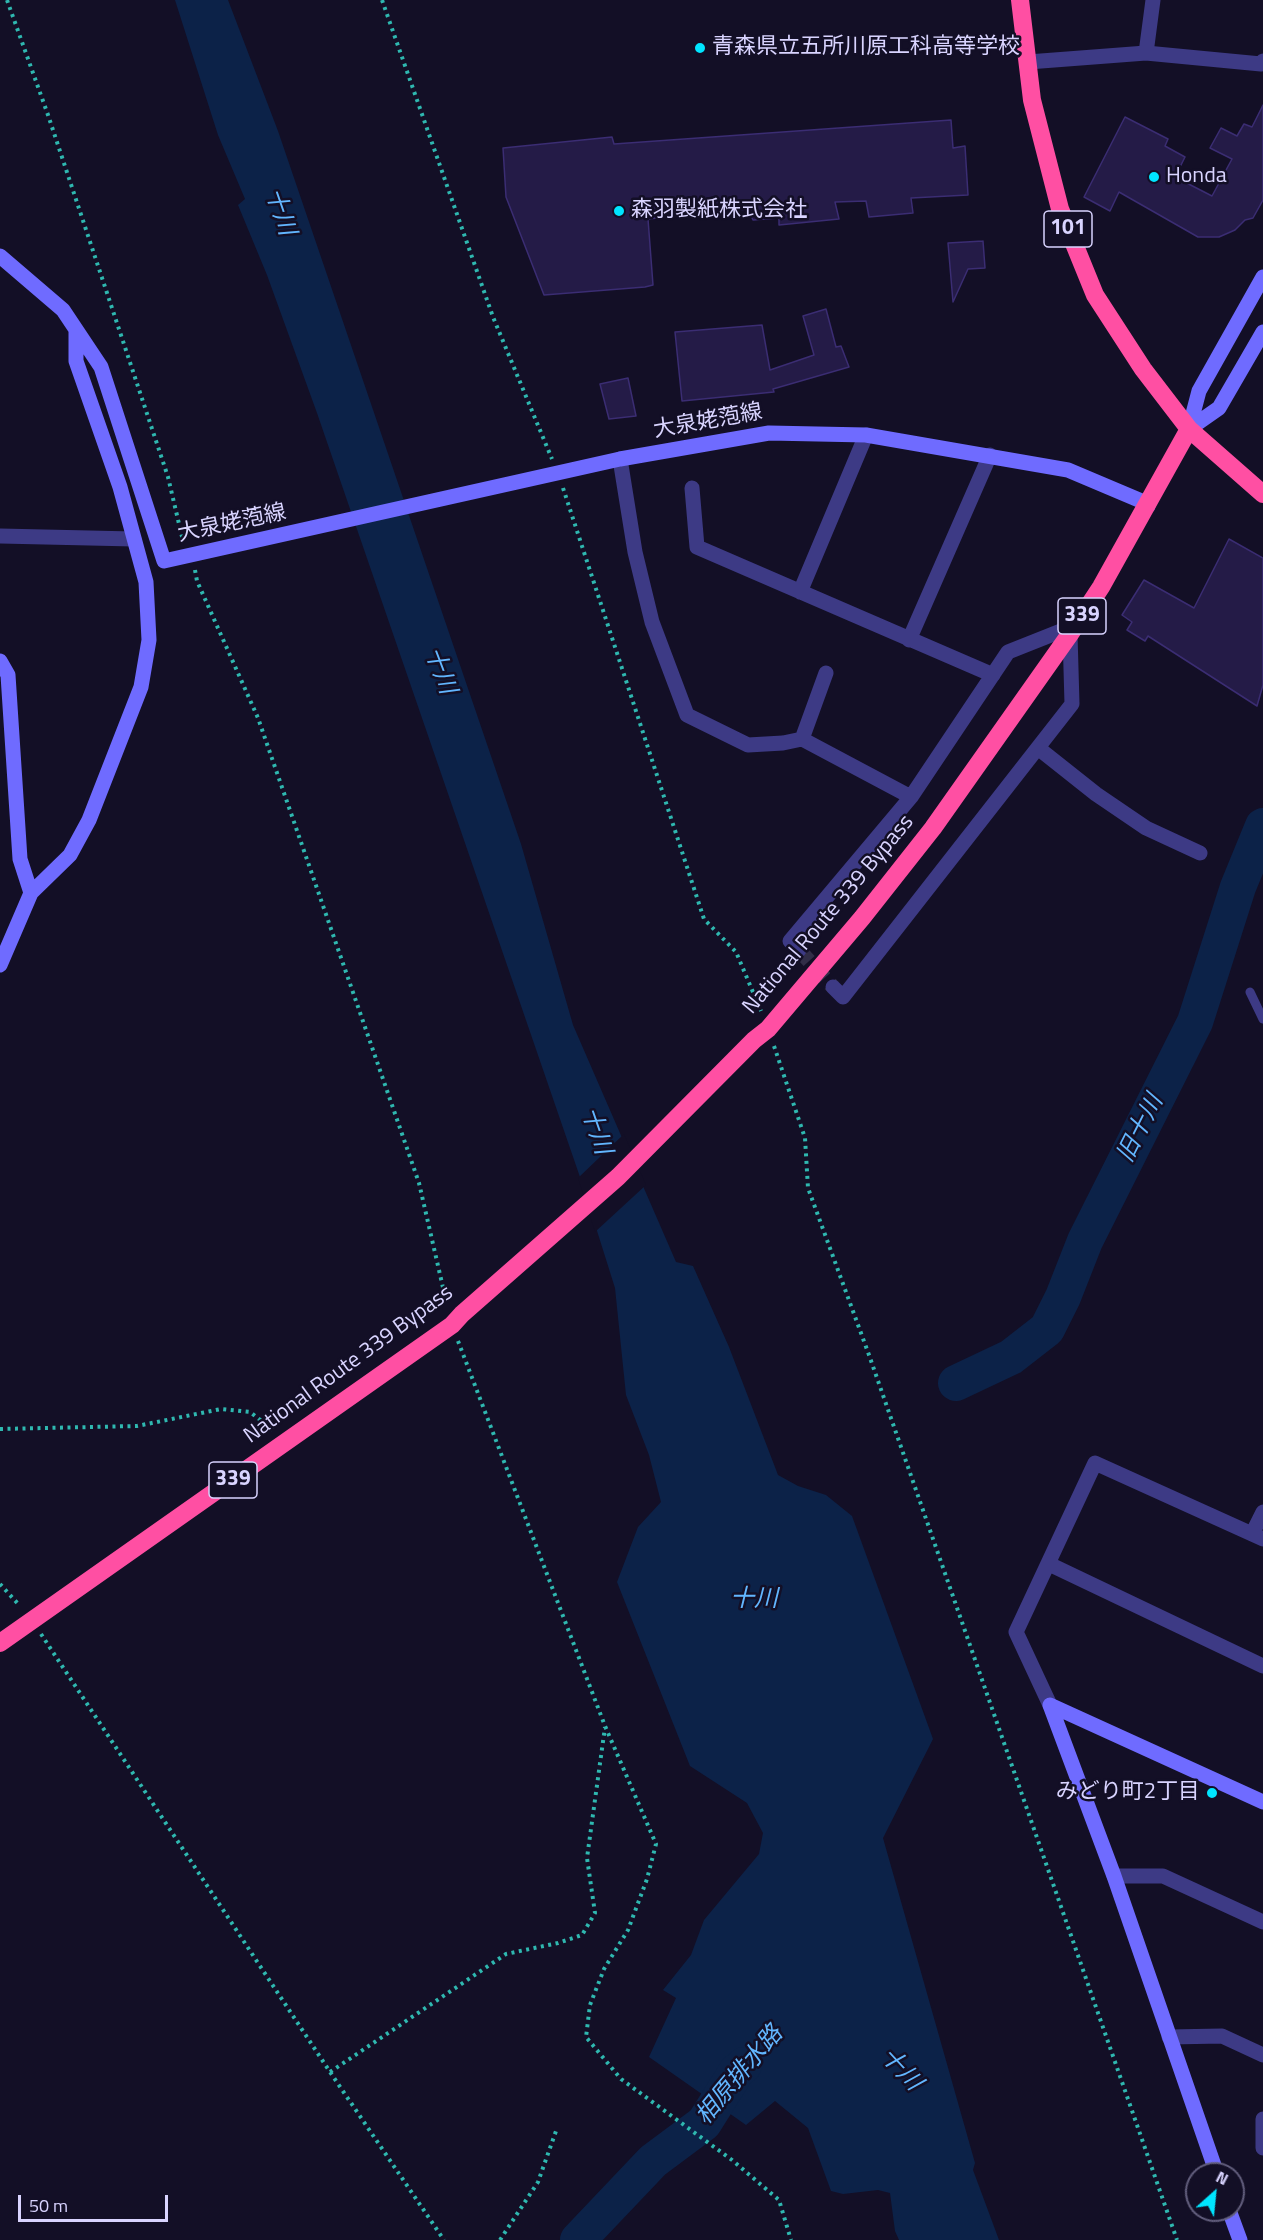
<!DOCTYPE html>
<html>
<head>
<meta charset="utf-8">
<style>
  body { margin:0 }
  #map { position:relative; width:1263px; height:2240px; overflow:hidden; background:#130f26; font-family:"Titillium Web",sans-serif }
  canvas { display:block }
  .north { position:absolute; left:1185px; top:2162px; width:60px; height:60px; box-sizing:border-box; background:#130f26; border:2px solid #625e7d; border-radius:50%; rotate:27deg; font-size:16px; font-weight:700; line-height:24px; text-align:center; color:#d9d4ff }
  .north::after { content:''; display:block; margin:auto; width:21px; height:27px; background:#00e5ff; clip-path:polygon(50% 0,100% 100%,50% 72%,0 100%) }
  .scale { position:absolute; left:18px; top:2195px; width:150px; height:27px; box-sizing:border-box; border:3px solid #d9d4ff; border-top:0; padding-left:8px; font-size:18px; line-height:21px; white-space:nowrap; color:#d9d4ff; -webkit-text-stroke:4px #130f26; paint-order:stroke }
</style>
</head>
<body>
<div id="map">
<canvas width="1263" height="2240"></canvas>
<div class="north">N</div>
<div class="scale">50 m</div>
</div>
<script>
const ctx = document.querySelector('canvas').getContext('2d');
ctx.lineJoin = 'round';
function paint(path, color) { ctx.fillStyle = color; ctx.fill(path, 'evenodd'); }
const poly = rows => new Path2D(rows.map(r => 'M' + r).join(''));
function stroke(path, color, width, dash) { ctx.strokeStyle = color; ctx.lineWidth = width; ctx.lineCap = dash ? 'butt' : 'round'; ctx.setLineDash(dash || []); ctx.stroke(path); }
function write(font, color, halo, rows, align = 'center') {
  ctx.font = font + ' "Titillium Web","Noto Sans JP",sans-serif'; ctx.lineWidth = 5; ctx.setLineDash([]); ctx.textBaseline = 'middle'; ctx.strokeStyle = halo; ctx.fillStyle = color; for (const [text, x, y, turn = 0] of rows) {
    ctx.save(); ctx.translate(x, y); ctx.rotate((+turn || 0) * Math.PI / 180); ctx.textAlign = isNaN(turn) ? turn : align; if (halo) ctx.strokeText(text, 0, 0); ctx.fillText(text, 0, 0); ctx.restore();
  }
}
paint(poly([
  [175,0,228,0,278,131,521,844,573,1025,676,1262,693,1266,729,1347,778,1475,798,1486,826,1495,852,1516,933,1739,883,1838,975,2163,973,2170,999,2240,899,2240,895,2231,890,2193,878,2190,843,2194,831,2191,808,2128,775,2101,746,2125,649,2057,676,1998,663,1990,691,1955,704,1920,759,1854,763,1833,747,1803,690,1766,617,1582,638,1527,661,1502,649,1455,626,1395,615,1288,581,1180,317,413,267,275,238,205,245,199,218,135]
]), '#0c2248');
paint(poly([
  [624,1134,646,1185,595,1232,578,1178]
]), '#130f26');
stroke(poly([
  [956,1383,1011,1357,1047,1329,1063,1297,1085,1241,1195,1022,1238,887,1263,826],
  [578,2240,653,2161,704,2123,736,2072,744,2065]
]), '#0c2248', 36);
const building = poly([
  [1263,105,1263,200,1253,218,1245,220,1235,230,1219,237,1198,237,1119,192,1110,211,1084,197,1125,117,1168,139,1165,146,1185,157,1175,177,1212,196,1232,159,1210,148,1221,128,1237,136,1244,124,1252,127,1263,105],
  [951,120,953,148,965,146,968,195,911,198,913,213,869,217,866,201,835,202,839,219,779,225,779,218,753,220,748,209,648,219,653,285,645,287,544,295,506,197,503,148,612,137,614,144,951,120],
  [983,241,985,268,968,269,953,302,948,243,983,241],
  [826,309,836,347,841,346,849,367,773,389,774,392,682,401,675,332,762,325,770,370,814,355,803,316,826,309],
  [628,378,636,416,609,419,600,384,628,378],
  [1229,539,1263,558,1263,685,1257,706,1148,636,1145,641,1127,630,1132,622,1122,615,1144,580,1194,608,1229,539]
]);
paint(building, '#241b47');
stroke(building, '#3b2d73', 1.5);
stroke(poly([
  [799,950,833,987]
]), '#312d47', 15, [15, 8]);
stroke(poly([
  [7,0,48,115,168,477,183,541],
  [382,0,493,317,552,459],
  [563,488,704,919,736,952,761,1011],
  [195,570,197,581,258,718,419,1183,447,1305],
  [774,1046,805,1138,808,1188,869,1355,1177,2240],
  [458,1341,605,1726,656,1844,647,1879,628,1930,604,1969,590,2005,586,2037,621,2079,732,2160,779,2200,791,2240],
  [0,1429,137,1426,221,1409,250,1412,273,1430],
  [0,1584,20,1606],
  [41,1634,330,2072,444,2240],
  [330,2072,506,1954,558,1943,582,1935,595,1913,587,1858,605,1727],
  [500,2240,538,2182,556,2131]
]), '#2fb8b0', 4, [3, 4.5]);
stroke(poly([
  [1250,992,1263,1019]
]), '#3d3a85', 9);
stroke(poly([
  [1146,53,1153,0],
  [1028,62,1146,53,1261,64,1263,61],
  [620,459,635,552,652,622,687,715,748,745,783,743,802,739,911,797],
  [692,488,697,547,993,675],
  [0,536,134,539],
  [800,592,866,435],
  [909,640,990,455],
  [802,739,826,673],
  [1038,748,1096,794,1146,828,1200,853],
  [799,950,790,941,911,797,1008,652,1076,625],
  [833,987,843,997,1072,704,1070,634],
  [1252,1534,1263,1512],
  [1049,1564,1263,1666],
  [1050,1705,1016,1632,1095,1463,1263,1539],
  [1114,1876,1163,1876,1263,1922],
  [1169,2037,1222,2036,1263,2055],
  [1263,2119,1263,2148]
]), '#3d3a85', 15);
stroke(poly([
  [0,256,63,310,101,367,164,561,620,459,769,433,866,435,1068,470,1139,500,1148,506],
  [1189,429,1199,391,1263,277],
  [1189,429,1219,408,1263,332],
  [0,661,8,675,20,859,31,893],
  [0,965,31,893,70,855,89,820,141,687,149,640,146,582,120,487,76,361,76,330],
  [1050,1705,1114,1876,1217,2174],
  [1050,1705,1263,1802],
  [1229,2210,1240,2240]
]), '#6f6bff', 15);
stroke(poly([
  [1020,0,1032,100,1060,209,1095,295,1143,369,1189,429,1263,494],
  [0,1643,452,1325,462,1314,618,1177,754,1040,768,1029,862,918,933,828,1070,634,1101,587,1189,429]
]), '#ff4fa3', 18);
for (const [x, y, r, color] of [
  [700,48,6,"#00e5ff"],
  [1154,177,6,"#00e5ff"],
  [619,211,6,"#00e5ff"],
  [1212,1793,6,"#00e5ff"]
]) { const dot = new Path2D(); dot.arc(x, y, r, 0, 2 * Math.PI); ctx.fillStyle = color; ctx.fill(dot); stroke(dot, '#130f26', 2); }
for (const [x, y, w] of [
  [1068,229,48],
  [1082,616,48],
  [233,1480,48]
]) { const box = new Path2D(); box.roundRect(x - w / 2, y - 18, w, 36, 4.5); ctx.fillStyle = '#130f26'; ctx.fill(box); stroke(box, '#d9d4ff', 1.5); }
write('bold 21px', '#d9d4ff', null, [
  ["101",1068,229],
  ["339",1082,616],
  ["339",233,1480]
]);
write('22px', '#d9d4ff', '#130f26', [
  ["青森県立五所川原工科高等学校",712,48],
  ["Honda",1166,177],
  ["森羽製紙株式会社",631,211],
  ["みどり町2丁目",1200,1793,"right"]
], 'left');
write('22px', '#d9d4ff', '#130f26', [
  ["大泉姥萢線",708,422,-10],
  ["大泉姥萢線",232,524,-12],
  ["National Route 339 Bypass",829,915,-50],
  ["National Route 339 Bypass",349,1365,-36]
]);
write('italic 24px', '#62b6ff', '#130f26', [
  ["十川",279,212,71],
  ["十川",439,671,69],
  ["旧十川",1141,1129,-63],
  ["十川",595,1131,71],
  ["十川",754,1600],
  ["十川",900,2070,47],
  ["相原排水路",740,2076,-50]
]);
</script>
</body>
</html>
